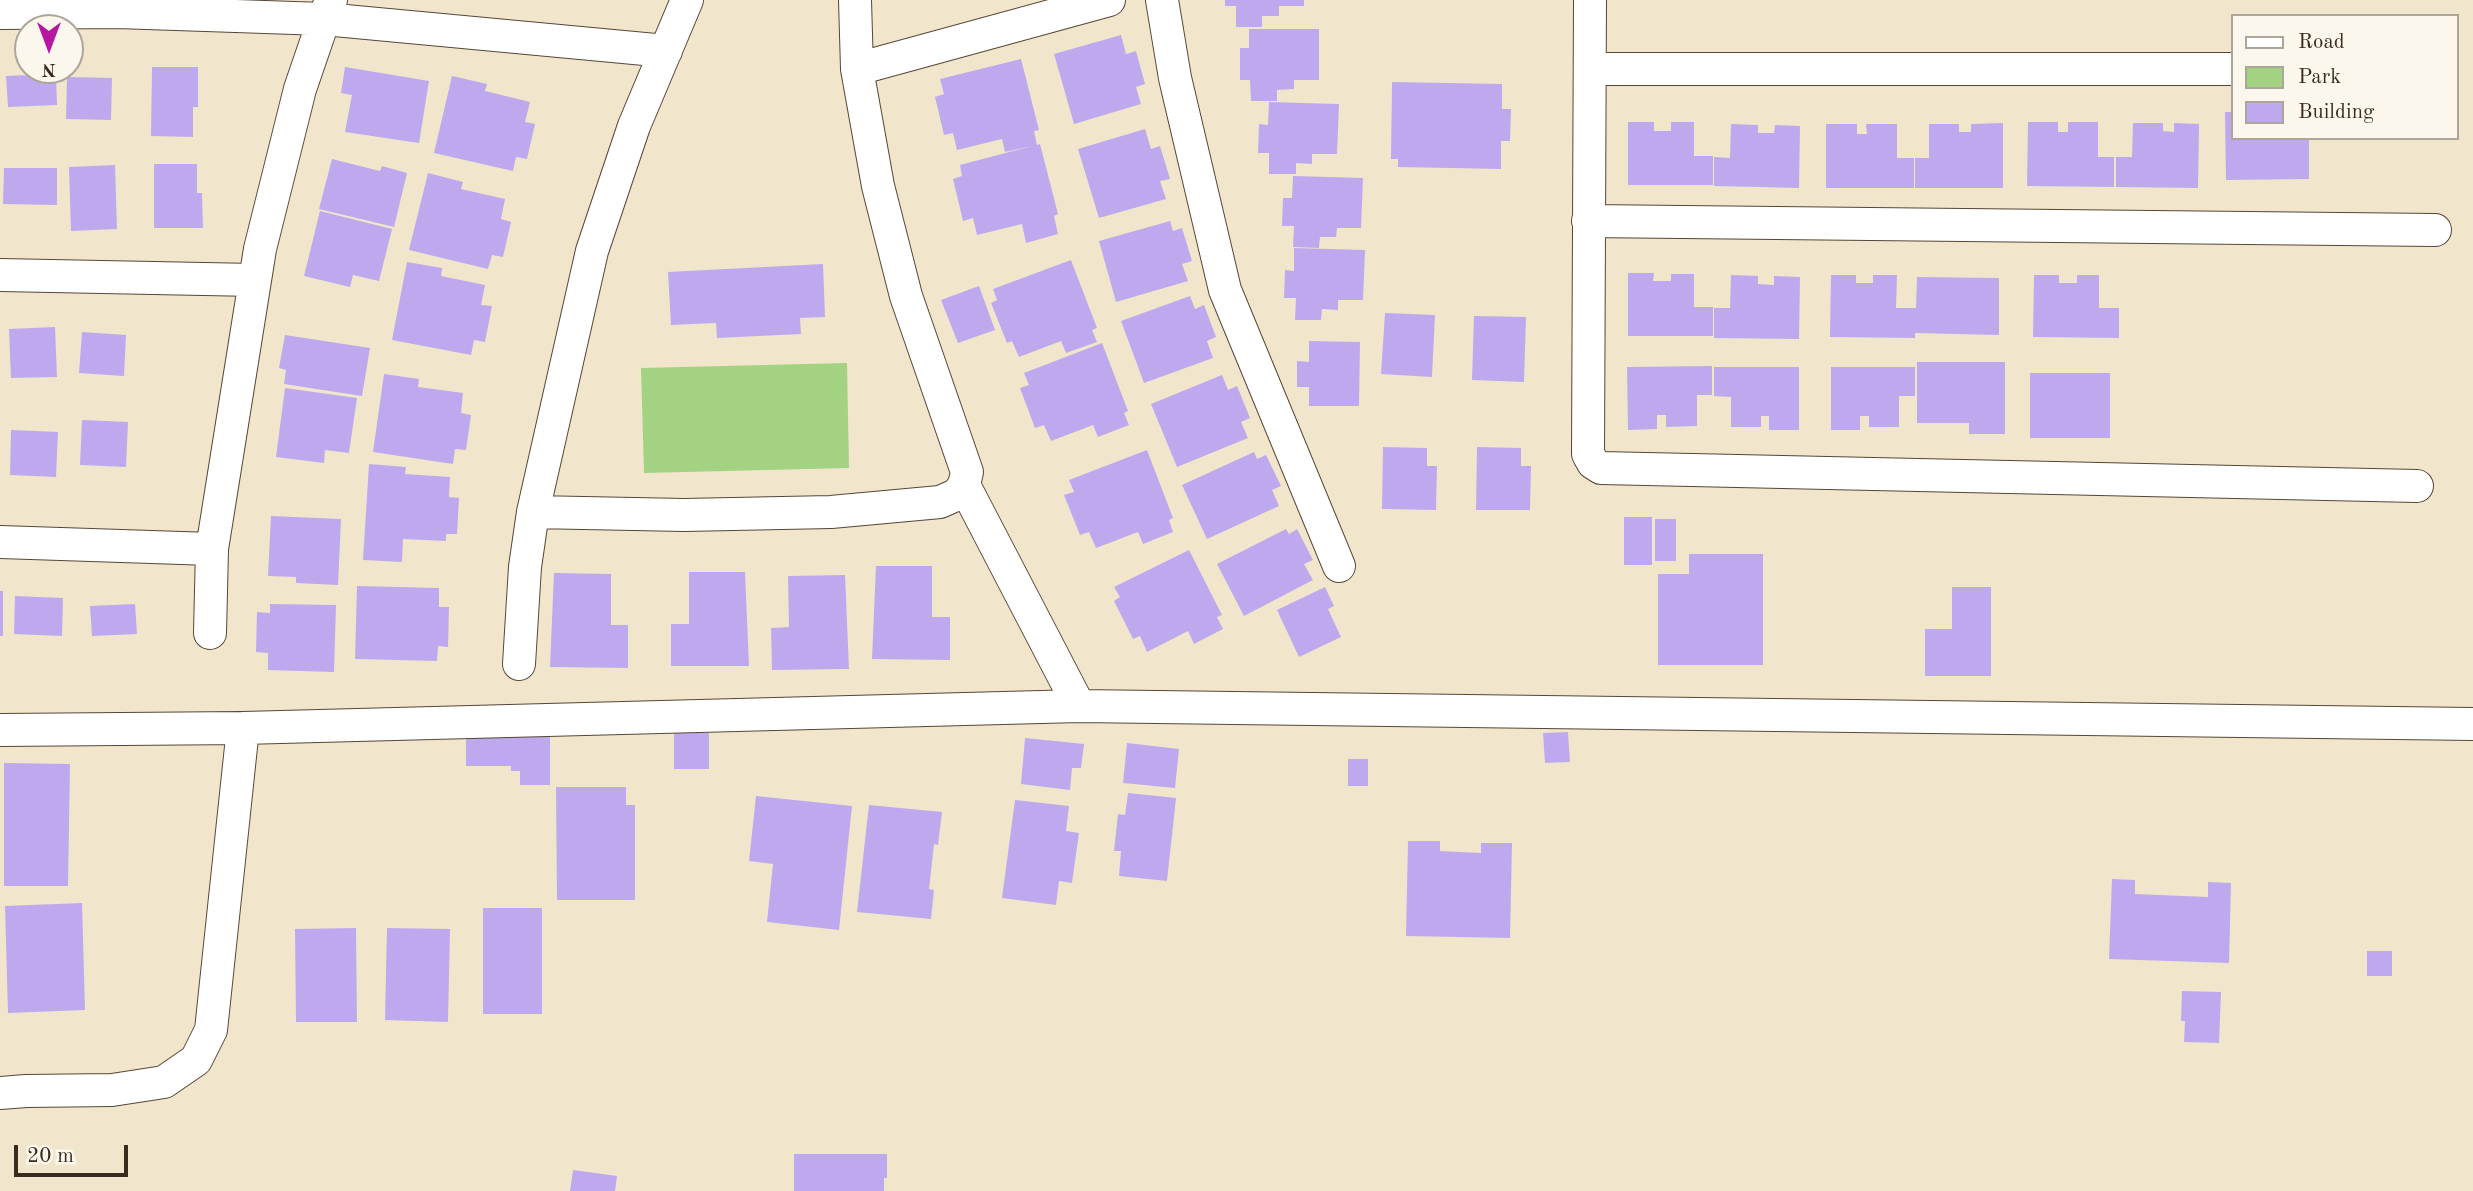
<!DOCTYPE html>
<html>
<head>
<meta charset="utf-8">
<style>
  body { margin:0 }
  #map { position:relative; width:2473px; height:1191px; overflow:hidden; background:#f1e6cb; font-family:"Old Standard TT",serif }
  canvas { display:block }
  .legend { position:absolute; left:2231px; top:14px; width:228px; height:126px; box-sizing:border-box; background:#fbf7ec; border:2px solid #aea59a; margin:0; padding:9px 12px; list-style:none; font-size:21px; color:#3b2a1e }
  .legend li { display:flex; align-items:center; gap:14px; height:35px }
  .legend b { width:35px; border:2px solid #aea59a }
  .north { position:absolute; left:14px; top:14px; width:70px; height:70px; box-sizing:border-box; background:#fbf7ec; border:2px solid #aea59a; border-radius:50%; rotate:180deg; font-size:19px; font-weight:700; line-height:28px; text-align:center; color:#3b2a1e }
  .north::after { content:''; display:block; margin:auto; width:24px; height:32px; background:#b5179e; clip-path:polygon(50% 0,100% 100%,50% 72%,0 100%) }
  .scale { position:absolute; left:14px; top:1145px; width:114px; height:32px; box-sizing:border-box; border:4px solid #3b2a1e; border-top:0; padding-left:9px; font-size:21px; line-height:24px; white-space:nowrap; color:#3b2a1e; -webkit-text-stroke:5px #fbf7ec; paint-order:stroke }
</style>
</head>
<body>
<div id="map">
<canvas width="2473" height="1191"></canvas>
<ul class="legend">
<li><b style="height:9px;background:#fff"></b>Road</li>
<li><b style="height:19px;background:#a3d382"></b>Park</li>
<li><b style="height:19px;background:#bea9ee"></b>Building</li>
</ul>
<div class="north">N</div>
<div class="scale">20 m</div>
</div>
<script>
const ctx = document.querySelector('canvas').getContext('2d');
ctx.lineJoin = 'round';
function paint(path, color) { ctx.fillStyle = color; ctx.fill(path, 'evenodd'); }
const poly = rows => new Path2D(rows.map(r => 'M' + r).join(''));
function stroke(path, color, width, dash) { ctx.strokeStyle = color; ctx.lineWidth = width; ctx.lineCap = dash ? 'butt' : 'round'; ctx.setLineDash(dash || []); ctx.stroke(path); }
paint(poly([
  [847,363,849,468,644,473,641,368]
]), '#a3d382');
paint(poly([
  [1225,0,1304,0,1304,6,1279,6,1279,16,1262,16,1262,27,1236,27,1236,6,1225,6],
  [1249,29,1319,29,1319,80,1294,80,1294,89,1277,90,1277,101,1251,101,1250,80,1240,80,1240,48,1249,48],
  [1121,35,1126,54,1136,51,1145,84,1136,87,1141,104,1074,124,1054,54],
  [1021,59,1039,130,1034,131,1037,145,1040,144,1058,214,1054,216,1058,234,1026,243,1022,224,977,235,973,218,963,221,953,179,962,176,960,165,1032,146,1005,152,1002,139,957,150,953,133,944,135,935,97,944,94,940,79],
  [152,67,198,67,198,107,193,107,193,137,151,136],
  [345,67,429,81,419,143,345,132,352,95,341,93],
  [56,74,57,105,8,107,6,76],
  [452,76,487,84,485,91,530,102,525,122,535,124,527,159,516,157,513,171,434,153],
  [67,77,112,78,111,120,66,119],
  [1392,82,1502,84,1502,109,1511,109,1510,141,1501,141,1501,169,1398,167,1398,159,1391,159],
  [1269,102,1339,104,1337,154,1312,154,1312,164,1296,163,1296,174,1269,174,1269,153,1258,153,1259,124,1268,125],
  [2225,112,2233,112,2233,138,2309,138,2309,179,2226,180],
  [1628,122,1654,122,1654,131,1671,131,1671,122,1694,122,1694,156,1713,156,1713,185,1628,185],
  [2028,122,2058,122,2058,132,2068,132,2068,122,2098,122,2098,157,2114,157,2114,187,2027,186],
  [2003,123,2003,188,1915,188,1915,158,1929,158,1929,124,1959,124,1959,132,1971,132,1971,124],
  [2133,123,2163,123,2163,131,2174,132,2174,123,2199,124,2198,188,2116,187,2116,157,2132,157],
  [1731,124,1758,125,1758,133,1774,133,1775,125,1800,126,1799,188,1714,186,1714,157,1730,158],
  [1826,124,1857,124,1857,134,1867,134,1866,124,1897,124,1897,158,1914,158,1914,188,1826,188],
  [1145,129,1151,149,1160,146,1170,179,1160,181,1166,199,1099,218,1078,149],
  [332,159,380,171,382,166,407,173,394,227,319,209],
  [154,164,197,164,197,193,202,193,203,228,154,228],
  [115,165,117,229,71,231,69,167],
  [4,168,57,168,57,205,3,204],
  [428,173,463,182,461,189,505,199,501,219,511,222,503,257,492,255,488,269,409,250],
  [1293,176,1363,178,1361,228,1337,228,1336,237,1320,237,1319,248,1293,247,1294,226,1282,226,1283,198,1292,198],
  [320,211,392,229,379,281,353,275,350,287,304,276],
  [1170,221,1173,231,1182,228,1192,261,1182,264,1188,281,1116,302,1099,241],
  [1294,248,1365,250,1363,300,1338,300,1338,310,1322,309,1321,320,1295,320,1296,298,1284,298,1285,270,1294,271],
  [1071,260,1097,328,1092,330,1097,342,1066,353,1061,341,1019,357,1012,341,1007,343,991,303,997,300,993,289],
  [407,262,442,268,441,276,485,285,481,305,492,306,485,342,474,340,471,355,392,340],
  [823,264,825,317,800,318,801,334,717,338,716,323,671,325,668,272],
  [1628,273,1654,273,1653,281,1671,281,1671,274,1694,274,1694,307,1713,307,1713,336,1628,336],
  [1731,275,1758,276,1758,284,1774,285,1774,276,1800,277,1799,339,1714,338,1714,308,1730,308],
  [1831,275,1856,275,1856,283,1873,283,1873,275,1897,275,1896,308,1916,308,1917,277,1999,278,1999,335,1915,333,1915,338,1830,337],
  [2034,275,2059,275,2059,283,2077,283,2077,275,2099,275,2099,308,2119,308,2119,338,2033,337],
  [979,286,995,330,958,343,941,300],
  [1190,296,1195,309,1204,305,1216,337,1207,341,1213,358,1144,383,1121,321],
  [1385,313,1435,315,1432,377,1381,374],
  [1474,316,1526,317,1524,382,1472,380],
  [55,327,57,377,11,378,9,329],
  [82,332,126,335,124,376,79,373],
  [285,335,370,348,362,396,284,384,286,370,279,368],
  [1309,341,1360,342,1359,406,1309,406,1309,387,1297,387,1297,361,1309,362],
  [1102,343,1128,411,1124,413,1129,425,1098,437,1093,425,1051,441,1044,425,1035,428,1020,388,1029,385,1024,373],
  [1917,362,2005,362,2005,434,1969,434,1969,423,1917,423],
  [1712,366,1712,395,1697,395,1697,426,1666,427,1666,415,1657,415,1657,429,1628,430,1627,367],
  [1714,367,1799,367,1799,430,1769,430,1769,416,1761,416,1761,427,1731,427,1731,397,1714,396],
  [1831,367,1915,367,1915,396,1899,396,1899,427,1869,427,1869,416,1860,416,1860,430,1831,430],
  [2030,373,2110,373,2110,438,2030,438],
  [384,374,419,379,418,387,463,393,461,413,471,415,466,450,455,449,453,464,373,452],
  [1222,375,1228,390,1237,386,1250,418,1241,422,1248,438,1177,467,1151,404],
  [285,388,357,398,349,453,325,450,324,463,276,457],
  [82,420,128,422,126,467,80,465],
  [11,430,58,432,56,477,10,475],
  [1383,447,1427,448,1427,466,1437,466,1436,510,1382,509],
  [1477,447,1521,448,1521,466,1531,466,1530,510,1476,510],
  [1147,450,1173,518,1169,520,1173,532,1143,544,1138,532,1096,548,1089,532,1080,535,1064,495,1074,492,1069,480],
  [1254,452,1257,459,1266,455,1281,486,1272,490,1279,506,1207,539,1182,485],
  [369,464,406,467,405,474,450,477,449,497,459,498,457,534,446,534,446,541,403,539,402,562,363,560],
  [271,516,341,519,338,585,296,583,296,577,268,576],
  [1624,517,1652,517,1652,565,1624,565],
  [1655,519,1676,519,1676,561,1655,561],
  [1286,529,1289,534,1297,529,1313,560,1304,564,1313,580,1244,616,1217,564],
  [1189,550,1222,615,1217,617,1223,629,1194,644,1188,631,1147,652,1140,636,1133,639,1114,601,1120,597,1114,587],
  [1689,554,1763,554,1763,665,1658,665,1658,574,1689,574],
  [876,566,932,566,932,617,950,617,950,660,872,659],
  [689,572,745,572,749,666,671,666,671,624,689,624],
  [554,573,611,574,611,625,628,625,628,668,550,667],
  [845,575,849,669,772,670,771,628,789,627,788,576],
  [357,586,439,588,439,607,449,607,448,647,438,646,437,661,355,659],
  [1325,587,1334,606,1328,609,1341,637,1299,657,1277,610],
  [1952,587,1991,587,1991,676,1925,676,1925,629,1952,629],
  [0,591,3,591,3,636,0,636],
  [15,596,63,598,62,636,14,634],
  [135,604,137,634,92,636,90,606],
  [270,604,336,605,334,672,268,670,268,653,256,652,257,612,270,613],
  [1568,732,1570,762,1545,763,1543,733],
  [674,733,709,733,709,769,674,769],
  [466,736,550,736,550,785,520,785,520,771,511,771,511,766,466,766],
  [1025,738,1084,744,1081,768,1072,768,1070,790,1021,784],
  [1127,743,1179,749,1175,788,1123,783],
  [1348,759,1368,759,1368,786,1348,786],
  [4,763,70,764,68,886,4,886],
  [556,787,626,787,626,805,635,805,635,900,557,900],
  [1128,793,1176,798,1167,881,1119,876,1121,851,1114,851,1118,814,1125,815],
  [756,796,852,806,839,930,767,922,773,864,749,861],
  [1015,800,1069,806,1066,831,1079,833,1072,883,1059,881,1056,905,1002,898],
  [869,805,942,812,938,845,934,844,929,889,934,890,931,919,857,912],
  [1408,841,1440,841,1440,851,1481,853,1481,843,1512,843,1510,938,1406,936],
  [2112,879,2135,880,2135,894,2208,897,2208,882,2231,883,2229,963,2109,959],
  [82,903,85,1010,8,1013,5,906],
  [483,908,542,908,542,1014,483,1014],
  [356,928,357,1022,296,1022,295,929],
  [387,928,450,929,448,1022,385,1020],
  [2367,951,2392,951,2392,976,2367,976],
  [2182,991,2221,992,2219,1043,2184,1042,2185,1021,2181,1021],
  [794,1154,887,1154,887,1178,884,1178,884,1191,794,1191],
  [573,1170,617,1176,615,1191,570,1191]
]), '#bea9ee');
const street = poly([
  [1162,0,1175,78,1225,290,1339,566],
  [1590,0,1588,454,1593,463,1601,468,2417,486],
  [0,13,117,12,324,19,331,0],
  [857,69,1109,0],
  [1591,69,2233,69],
  [1588,221,2435,230],
  [0,275,255,280],
  [964,485,1079,706],
  [533,512,684,515,831,512,940,502,958,494,964,485,967,472,906,296,878,186,857,69,855,0],
  [0,542,212,549],
  [210,633,212,549,260,249,300,89,324,19,666,51],
  [519,664,525,567,533,512,592,251,634,126,687,0],
  [0,730,243,728,1079,706,2473,724],
  [0,1093,26,1091,112,1090,164,1082,196,1060,211,1030,243,728]
]);
stroke(street, '#564638', 34);
stroke(street, '#fff', 32);
</script>
</body>
</html>
